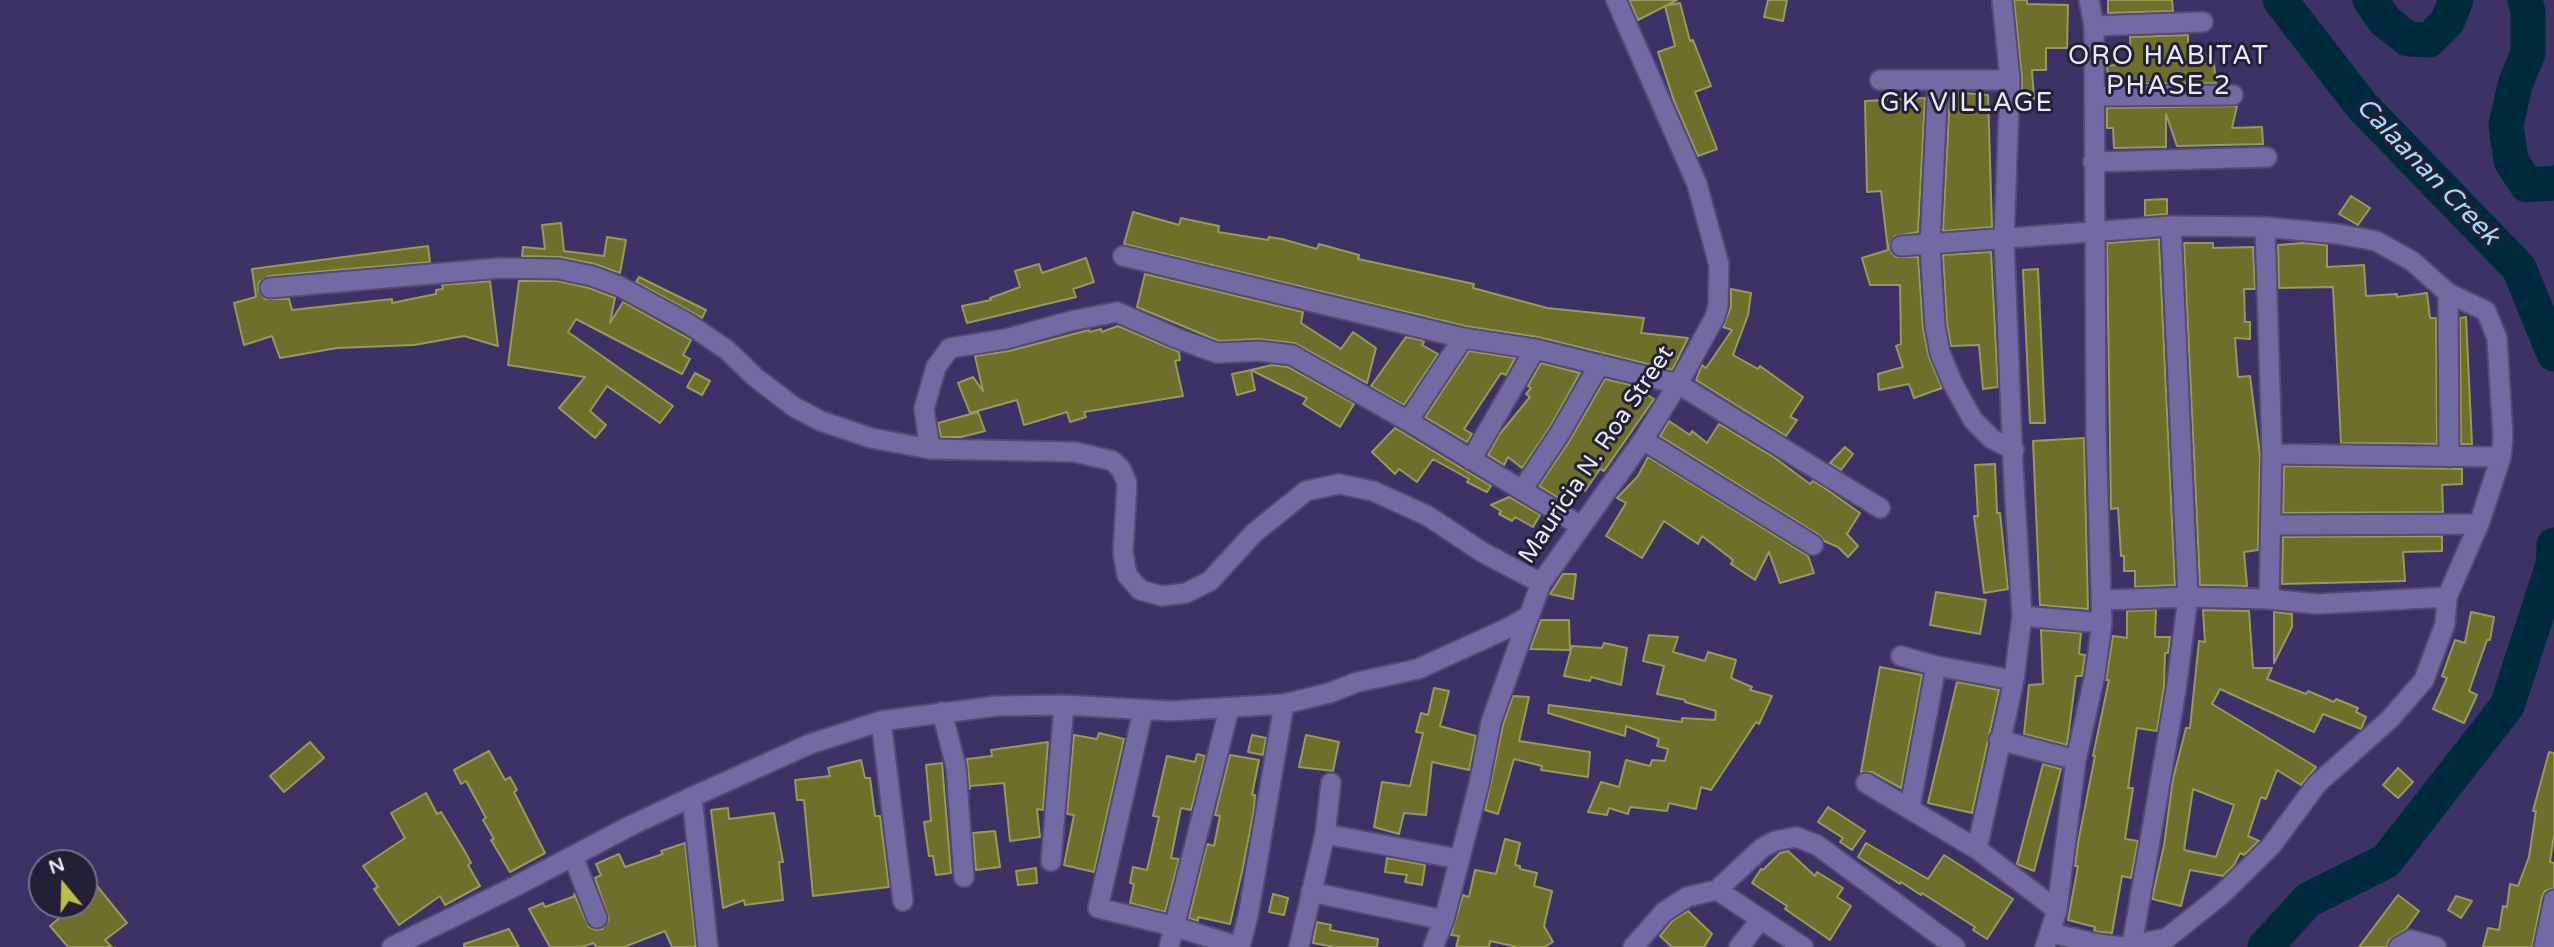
<!DOCTYPE html>
<html>
<head>
<meta charset="utf-8">
<style>
  body { margin:0 }
  #map { position:relative; width:2554px; height:947px; overflow:hidden; background:#3c3266; font-family:"Varela Round",sans-serif }
  canvas { display:block }
  .north { position:absolute; left:28px; top:849px; width:70px; height:70px; box-sizing:border-box; background:#231f36; border:2px solid #737085; border-radius:50%; rotate:341deg; font-size:19px; font-weight:700; line-height:28px; text-align:center; color:#eae9fc }
  .north::after { content:''; display:block; margin:auto; width:24px; height:32px; background:#bdbf43; clip-path:polygon(50% 0,100% 100%,50% 72%,0 100%) }
</style>
</head>
<body>
<div id="map">
<canvas width="2554" height="947"></canvas>
<div class="north">N</div>
</div>
<script>
const ctx = document.querySelector('canvas').getContext('2d');
ctx.lineJoin = 'round';
const poly = rows => new Path2D(rows.map(r => 'M' + r).join(''));
function stroke(path, color, width, dash) { ctx.strokeStyle = color; ctx.lineWidth = width; ctx.lineCap = dash ? 'butt' : 'round'; ctx.setLineDash(dash || []); ctx.stroke(path); }
function paint(path, color) { ctx.fillStyle = color; ctx.fill(path, 'evenodd'); }
function write(font, color, halo, rows, align = 'center') {
  ctx.font = font + ' "Varela Round",sans-serif'; ctx.lineWidth = 6; ctx.setLineDash([]); ctx.textBaseline = 'middle'; ctx.strokeStyle = halo; ctx.fillStyle = color; for (const [text, x, y, turn = 0] of rows) {
    ctx.save(); ctx.translate(x, y); ctx.rotate((+turn || 0) * Math.PI / 180); ctx.textAlign = isNaN(turn) ? turn : align; if (halo) ctx.strokeText(text, 0, 0); ctx.fillText(text, 0, 0); ctx.restore();
  }
}
stroke(poly([
  [2280,0,2362,106,2519,268,2554,354],
  [2370,0,2385,21,2408,39,2429,40,2447,22,2456,0],
  [2525,0,2528,12,2528,53,2515,85,2506,125,2511,161,2527,185,2554,183],
  [2265,947,2308,900,2386,861,2507,706,2553,565,2554,545]
]), '#002b3c', 35);
const building = poly([
  [1629,0,1677,0,1638,20,1629,0],
  [1768,0,1787,0,1783,21,1764,17,1768,0],
  [2014,0,2027,0,2027,4,2068,5,2067,48,2046,48,2046,70,2032,70,2034,99,2022,96,2022,79,2014,0],
  [2108,0,2172,0,2173,11,2108,13,2108,0],
  [1680,3,1690,41,1693,40,1711,86,1695,92,1717,149,1698,156,1674,101,1658,52,1675,46,1665,6,1680,3],
  [2188,35,2188,58,2213,55,2216,83,2109,84,2107,66,2131,63,2130,37,2188,35],
  [1950,92,1988,95,1992,227,1943,231,1950,92],
  [1925,98,1918,232,1895,236,1889,246,1891,252,1896,257,1918,257,1923,328,1929,357,1942,388,1914,398,1909,384,1879,390,1878,374,1903,367,1896,346,1901,344,1900,285,1870,285,1862,258,1888,250,1881,191,1867,192,1865,101,1925,98],
  [2237,106,2232,128,2262,127,2263,144,2177,146,2166,114,2166,147,2114,148,2113,128,2107,128,2107,108,2237,106],
  [2351,196,2370,208,2358,225,2339,214,2351,196],
  [2167,199,2167,214,2145,216,2145,200,2167,199],
  [1133,212,1179,225,1181,218,1219,226,1218,232,1268,240,1269,237,1282,239,1317,249,1319,244,1359,255,1358,259,1474,284,1473,288,1547,308,1644,318,1641,333,1688,338,1672,370,1538,337,1465,326,1124,244,1133,212],
  [561,223,564,251,604,256,607,237,626,240,620,273,595,264,560,257,522,256,523,247,545,249,542,225,561,223],
  [2159,239,2175,585,2135,587,2135,571,2124,571,2124,556,2121,556,2118,508,2111,509,2107,243,2159,239],
  [2184,243,2213,243,2213,248,2253,247,2255,289,2244,289,2245,322,2250,322,2250,339,2235,338,2238,377,2250,376,2260,455,2258,550,2244,552,2247,586,2200,585,2184,243],
  [2303,243,2327,245,2327,267,2364,265,2366,296,2397,294,2397,297,2427,293,2430,318,2436,318,2437,444,2341,443,2333,287,2279,288,2278,245,2303,243],
  [428,246,430,262,269,276,259,282,258,290,265,299,289,299,292,310,392,299,392,303,436,294,436,290,443,289,442,285,490,281,498,346,464,336,414,345,337,348,280,358,272,336,244,345,234,303,256,297,252,269,428,246],
  [1991,252,1998,387,1983,389,1979,345,1951,346,1947,325,1943,255,1991,252],
  [1086,258,1094,282,1073,289,1076,297,967,323,962,306,991,300,990,298,1020,287,1015,271,1039,264,1042,273,1086,258],
  [2038,269,2045,423,2030,423,2023,270,2038,269],
  [1145,274,1303,312,1301,323,1341,349,1353,332,1376,348,1367,383,1294,343,1259,339,1219,341,1137,307,1145,274],
  [639,277,706,310,702,318,636,282,639,277],
  [519,281,557,281,589,288,615,298,610,323,623,302,691,340,683,355,690,359,682,374,576,319,568,332,673,406,660,423,607,386,590,411,606,425,595,438,559,408,585,377,508,365,519,281],
  [1731,289,1751,293,1748,315,1733,355,1758,369,1760,366,1803,397,1790,417,1797,420,1786,436,1696,380,1702,365,1706,368,1732,330,1723,327,1731,307,1731,289],
  [2466,317,2472,444,2461,444,2460,318,2466,317],
  [1118,326,1179,352,1180,360,1175,361,1183,396,1084,412,1086,417,1070,422,1067,412,1024,425,1017,400,970,413,958,383,973,377,983,391,975,356,1009,351,1089,330,1090,332,1101,329,1102,332,1118,326],
  [1406,337,1421,340,1424,342,1422,345,1438,354,1404,405,1371,386,1406,337],
  [1469,351,1515,358,1506,375,1501,373,1464,429,1472,434,1467,442,1425,417,1469,351],
  [1541,363,1580,373,1550,427,1522,468,1508,457,1504,465,1488,455,1499,435,1530,397,1526,394,1531,388,1528,386,1541,363],
  [1272,365,1288,367,1354,404,1340,427,1303,404,1307,398,1251,370,1272,365],
  [1251,370,1255,390,1237,395,1232,374,1251,370],
  [695,373,710,381,702,395,687,387,695,373],
  [1605,379,1631,385,1654,399,1604,471,1600,469,1585,491,1573,483,1562,500,1539,486,1570,440,1605,379],
  [978,412,985,431,961,437,941,437,938,423,978,412],
  [1669,421,1690,435,1692,431,1707,443,1719,424,1775,458,1810,484,1813,481,1826,489,1860,513,1847,534,1858,546,1848,557,1838,547,1824,541,1819,535,1660,436,1669,421],
  [1395,428,1491,486,1487,492,1467,482,1469,479,1433,459,1417,482,1399,469,1395,474,1372,452,1395,428],
  [2084,438,2088,609,2040,605,2033,441,2084,438],
  [1845,447,1853,454,1841,470,1830,463,1845,447],
  [1648,457,1808,556,1814,573,1780,583,1769,552,1755,580,1731,564,1733,560,1702,536,1698,544,1664,521,1642,558,1606,536,1626,503,1617,498,1638,476,1648,457],
  [1995,464,1997,513,2000,513,2008,589,1984,593,1974,516,1978,516,1975,465,1995,464],
  [2284,466,2462,469,2462,484,2442,485,2443,512,2283,513,2284,466],
  [1509,497,1540,515,1533,527,1515,517,1512,521,1499,514,1501,511,1491,505,1509,497],
  [2442,536,2442,551,2403,552,2405,581,2282,584,2283,537,2442,536],
  [1563,574,1576,574,1573,599,1550,594,1563,574],
  [1936,592,1986,600,1980,634,1930,625,1936,592],
  [2156,610,2155,637,2170,637,2168,653,2165,653,2164,687,2157,731,2137,728,2128,788,2133,788,2125,839,2138,841,2131,878,2122,876,2112,933,2100,932,2094,931,2095,927,2068,920,2078,866,2075,866,2078,843,2095,756,2093,756,2109,680,2106,680,2113,636,2127,638,2127,611,2156,610],
  [2203,610,2249,611,2253,668,2272,668,2267,679,2306,694,2308,691,2334,702,2336,699,2358,708,2356,712,2366,717,2361,729,2323,714,2314,732,2220,689,2212,704,2316,767,2301,785,2277,770,2266,799,2261,797,2248,836,2259,841,2244,855,2240,853,2234,865,2223,876,2190,870,2181,906,2152,899,2164,845,2173,779,2186,728,2190,728,2199,641,2205,642,2203,610],
  [2193,789,2234,805,2216,857,2184,850,2193,789],
  [2274,612,2292,614,2292,627,2274,663,2274,612],
  [2471,612,2494,617,2490,640,2487,640,2469,691,2477,695,2464,723,2433,709,2447,678,2442,676,2455,640,2465,643,2471,612],
  [1541,620,1569,620,1570,650,1530,649,1541,620],
  [2041,630,2081,633,2079,654,2085,655,2082,676,2076,676,2067,745,2024,734,2029,685,2043,684,2041,630],
  [1649,635,1678,637,1673,652,1705,661,1708,652,1736,660,1731,678,1752,687,1750,690,1772,696,1759,724,1756,722,1711,790,1701,787,1696,809,1669,803,1667,811,1630,807,1628,814,1609,808,1607,815,1588,812,1601,782,1619,787,1626,760,1650,766,1652,760,1665,761,1668,749,1657,746,1659,739,1626,726,1625,736,1548,713,1549,705,1682,722,1682,718,1715,720,1716,711,1685,702,1685,700,1657,694,1664,666,1643,661,1649,635],
  [1604,643,1627,648,1621,685,1591,677,1590,681,1564,676,1572,646,1602,648,1604,643],
  [1880,667,1922,675,1901,788,1872,772,1861,772,1880,667],
  [1957,682,1999,690,1972,813,1928,803,1957,682],
  [1434,688,1449,691,1440,726,1476,736,1469,770,1432,762,1426,815,1404,813,1399,834,1374,827,1382,782,1410,786,1423,733,1416,732,1421,713,1428,715,1434,688],
  [1513,696,1529,697,1519,741,1590,752,1588,777,1541,770,1542,766,1514,759,1498,814,1485,810,1503,725,1513,696],
  [1099,733,1124,739,1094,872,1064,865,1074,815,1067,814,1074,735,1097,739,1099,733],
  [1252,735,1266,738,1263,755,1248,752,1252,735],
  [1306,735,1339,742,1333,771,1299,767,1306,735],
  [310,742,324,758,284,792,270,776,310,742],
  [1048,742,1043,810,1037,809,1040,837,1010,841,1004,783,970,786,970,789,967,759,992,756,991,750,1048,742],
  [489,751,505,780,510,777,517,790,514,792,545,853,510,872,491,840,494,839,483,820,486,818,466,781,461,784,454,770,489,751],
  [2549,752,2554,753,2554,835,2550,862,2554,863,2554,888,2545,891,2542,897,2532,947,2483,947,2488,928,2499,930,2503,906,2507,907,2510,884,2518,886,2529,857,2536,811,2533,811,2549,752],
  [1197,754,1205,756,1191,810,1181,808,1171,858,1179,859,1165,912,1130,903,1134,884,1130,883,1133,867,1147,870,1159,817,1153,816,1167,756,1195,762,1197,754],
  [1230,755,1259,760,1252,795,1255,795,1254,810,1242,872,1230,924,1198,917,1198,921,1189,918,1207,844,1214,846,1220,816,1215,815,1230,755],
  [861,760,865,778,870,778,875,816,880,816,889,887,813,896,804,800,797,800,795,780,830,776,828,768,861,760],
  [942,763,951,873,936,875,933,856,929,856,924,822,931,821,926,765,942,763],
  [2043,764,2061,769,2034,871,2017,864,2043,764],
  [2398,768,2413,782,2398,798,2383,785,2398,768],
  [426,793,437,814,441,812,464,850,471,863,468,865,480,886,445,905,440,896,399,925,374,889,378,887,363,866,405,838,391,813,426,793],
  [1828,807,1865,831,1852,850,1840,842,1843,838,1818,822,1828,807],
  [728,808,729,819,774,813,783,862,779,862,783,900,745,905,744,900,723,908,711,810,728,808],
  [995,831,1000,867,976,870,973,833,995,831],
  [1505,839,1520,843,1515,865,1520,866,1520,869,1537,873,1534,886,1552,891,1544,926,1553,942,1544,947,1518,947,1490,941,1489,947,1456,947,1459,936,1451,935,1463,895,1469,897,1475,870,1496,874,1505,839],
  [685,843,696,947,672,947,665,931,624,947,596,947,594,943,581,947,550,947,529,909,543,903,545,907,575,896,574,894,589,927,596,930,602,929,609,919,595,878,601,875,596,864,619,854,625,867,663,854,661,851,685,843],
  [1866,843,1928,879,1944,855,2013,899,1987,939,1973,930,1975,927,1922,893,1921,895,1901,882,1900,884,1858,857,1866,843],
  [1788,851,1815,876,1817,872,1843,888,1837,897,1851,906,1830,940,1785,909,1787,906,1752,883,1761,869,1763,870,1780,853,1788,851],
  [1387,858,1425,865,1422,885,1405,882,1407,875,1385,872,1387,858],
  [1036,868,1037,883,1018,885,1016,871,1036,868],
  [93,881,127,923,105,940,112,947,68,947,50,926,75,905,84,905,84,889,93,881],
  [1273,894,1288,898,1284,915,1269,912,1273,894],
  [2398,895,2419,911,2406,929,2389,940,2387,947,2359,947,2398,895],
  [2456,896,2472,901,2461,918,2448,910,2456,896],
  [1688,911,1712,934,1704,947,1672,947,1660,936,1672,921,1688,911],
  [1317,922,1331,925,1330,930,1378,939,1377,947,1335,947,1313,943,1317,922],
  [509,929,519,947,464,947,464,944,509,929]
]);
paint(building, '#6d6f2a');
stroke(building, '#989a5a', 2);
const minor = poly([
  [2094,26,2203,22],
  [1880,80,2010,80],
  [1938,81,1930,245,1935,326,1940,353,1953,384,1973,420,1992,439,2014,450],
  [2094,96,2233,95],
  [2093,162,2267,157],
  [2265,227,2272,454,2269,599],
  [1901,246,2171,226,2265,227,2338,234,2376,241,2412,261,2448,293,2486,311,2497,338,2503,437,2501,457,2479,524,2447,597,2445,624,2424,680,2390,719,2317,784,2271,846,2221,895,2167,938,2123,947,2098,944,2051,933],
  [1123,256,1463,338,1535,349,1678,384,1880,508],
  [270,288,500,268,558,269,592,276,619,286,689,324,727,350,755,377,794,407,821,421,871,438,930,449,1075,452,1113,461,1121,469,1127,483,1123,552,1127,575,1140,590,1162,596,1186,593,1210,581,1254,533,1306,491,1339,484,1373,491,1428,516,1482,552,1541,583],
  [2448,293,2449,457],
  [1408,421,1463,338],
  [1643,440,1813,545],
  [930,449,924,409,936,367,950,348,1006,339,1071,321,1117,312,1176,338,1217,353,1259,351,1292,355,1408,421,1581,526],
  [2272,454,2501,457],
  [1471,460,1535,349],
  [1522,490,1560,433,1599,365],
  [2272,525,2479,524],
  [2102,600,2188,597,2269,599,2317,604,2447,597],
  [2022,616,2102,623],
  [1901,656,1936,666,2014,680],
  [1143,711,1098,908,1173,926,1240,947],
  [942,712,956,767,964,877],
  [881,721,903,901],
  [1999,740,2076,760],
  [1866,783,1977,849,2057,910],
  [692,797,708,947],
  [1910,807,1936,666],
  [1325,834,1459,859],
  [1977,849,2014,680,2022,616,2013,466,2004,238,2010,80,2002,0],
  [573,856,597,918],
  [1051,861,1064,705],
  [1717,890,1803,947],
  [1311,892,1444,920],
  [2132,945,2176,690,2188,597,2171,226],
  [392,947,512,888,632,825,692,797,810,744,881,721,997,706,1064,705,1171,711,1284,704,1329,693,1358,682,1418,669,1508,628,1527,617],
  [1169,947,1229,709],
  [1240,947,1248,916,1284,704],
  [1299,947,1325,834,1331,783],
  [1433,947,1444,920,1479,784,1491,722,1541,583,1643,440,1678,384,1715,317,1718,306,1719,265,1697,184,1616,0],
  [1633,947,1664,912,1687,897,1717,890,1762,848,1775,841,1796,837,1817,845,1955,947],
  [1739,947,1761,919],
  [2045,947,2057,910,2076,760,2095,674,2102,623,2096,433,2094,26,2089,0],
  [2399,947,2411,940,2436,947],
  [2544,947,2554,900]
]);
stroke(minor, '#544a74', 23);
stroke(minor, '#736aa3', 19);
write('24px', '#eae9fc', '#231f36', [
  ["Mauricia N. Roa Street",1597,455,-56]
]);
ctx.letterSpacing = '2px';
write('26px', '#eae9fc', '#231f36', [
  ["ORO HABITAT",2169,57],
  ["PHASE 2",2169,87],
  ["GK VILLAGE",1967,104]
]);
ctx.letterSpacing = '0px';
write('italic 26px', '#a0dbf8', '#231f36', [
  ["Calaanan Creek",2427,172,46]
]);
</script>
</body>
</html>
